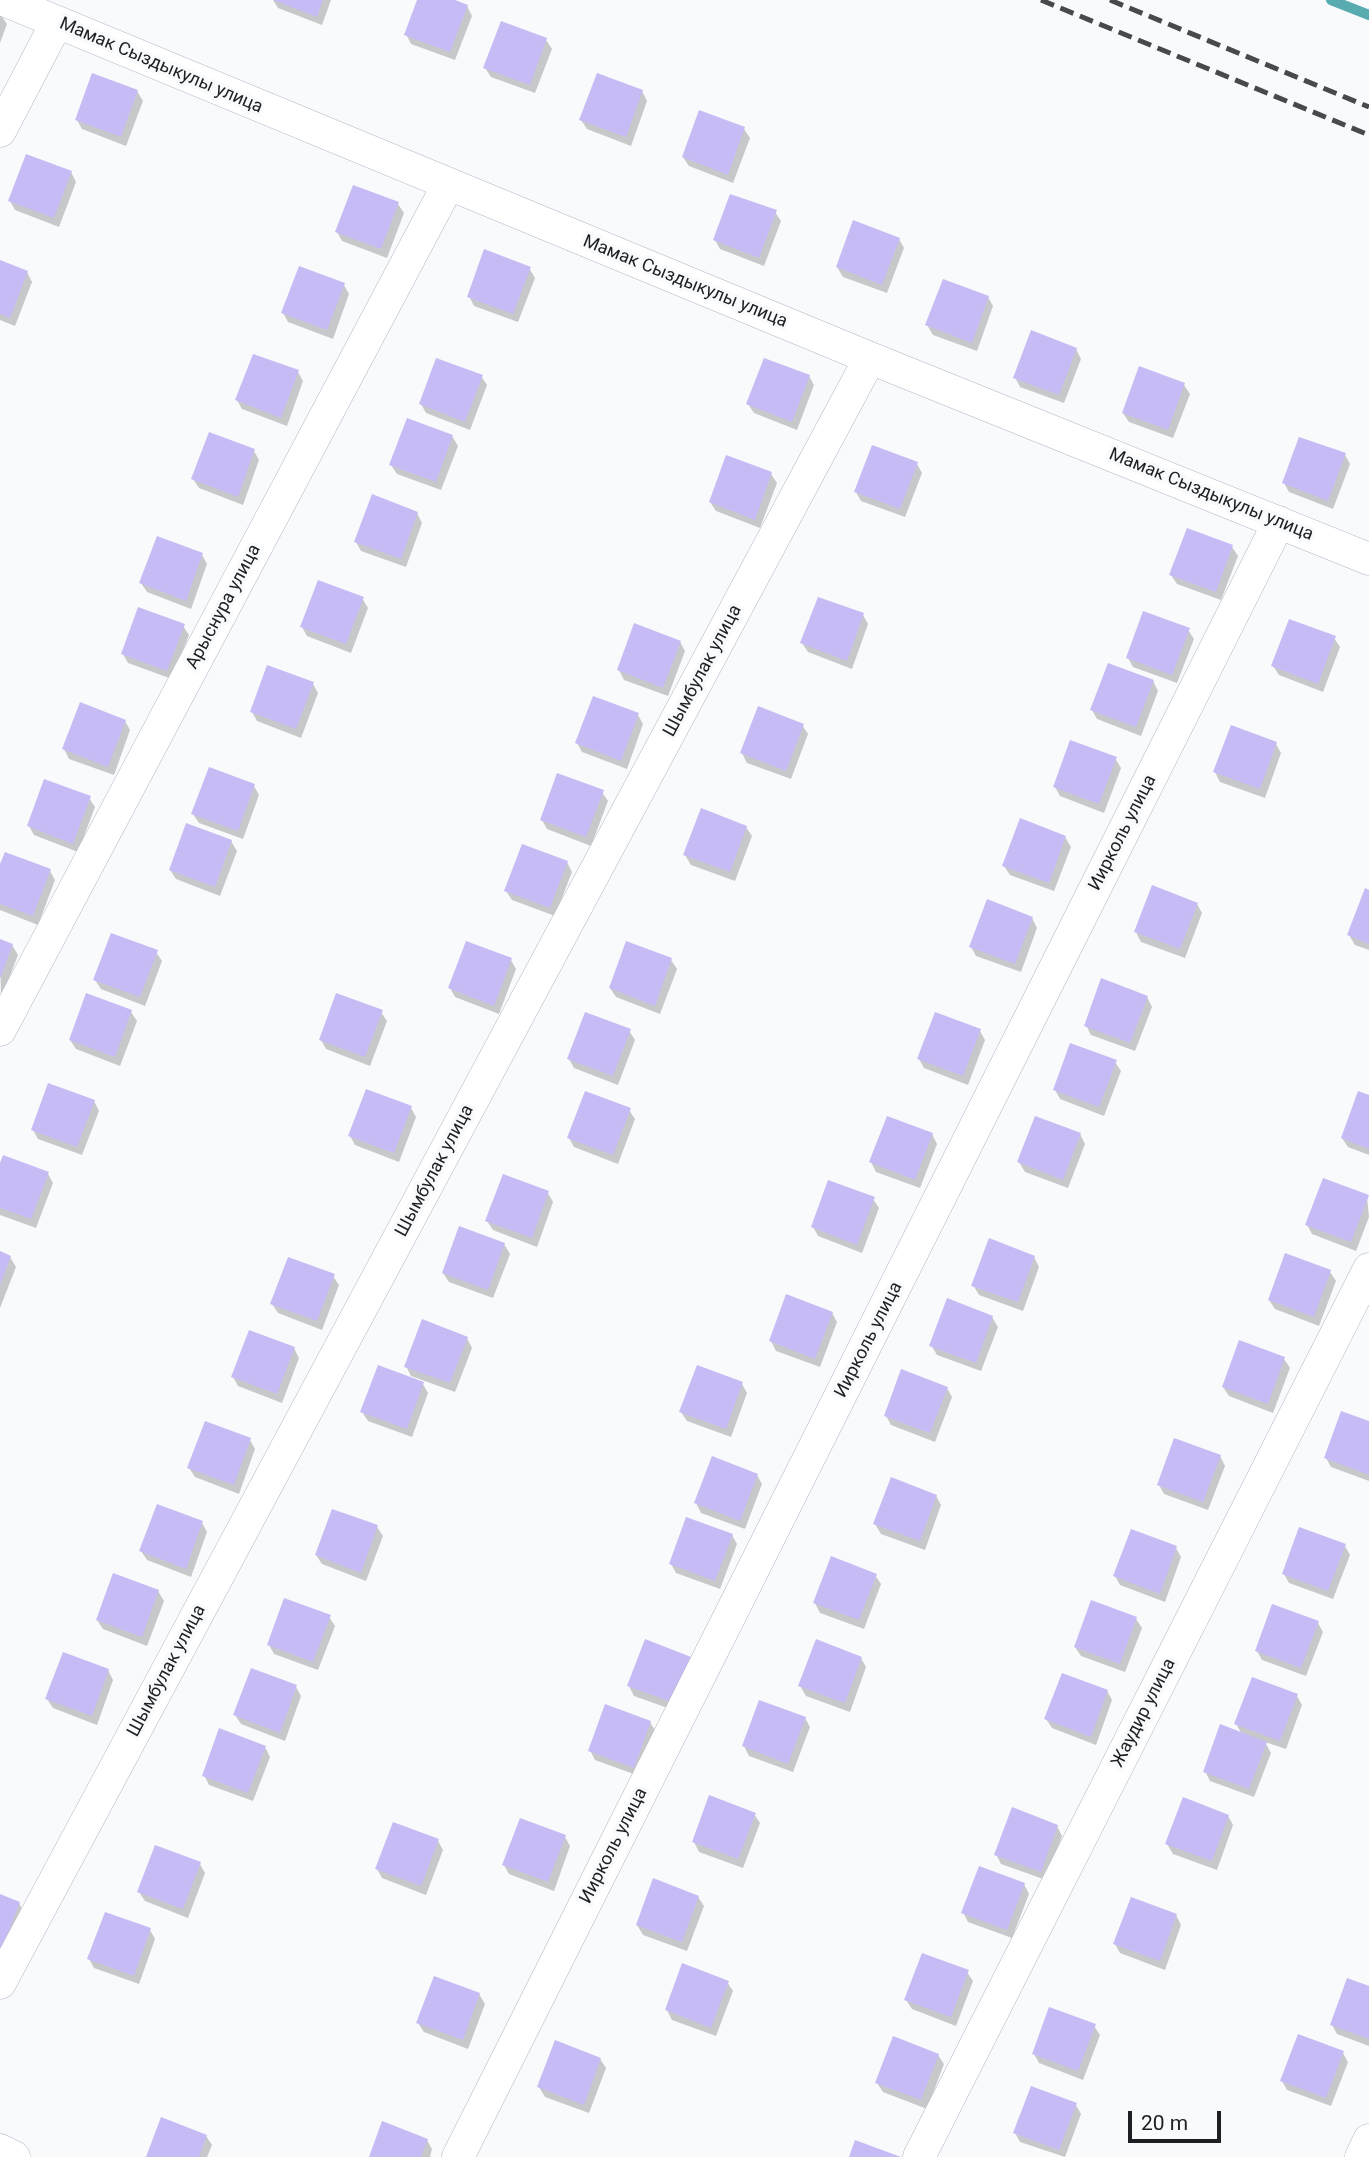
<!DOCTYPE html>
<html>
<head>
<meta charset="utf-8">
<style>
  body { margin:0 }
  #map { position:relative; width:1369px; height:2157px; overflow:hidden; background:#f8fafc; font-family:Roboto,sans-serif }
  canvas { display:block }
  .scale { position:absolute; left:1128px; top:2111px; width:93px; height:32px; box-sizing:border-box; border:4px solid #1c1f23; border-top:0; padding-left:9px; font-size:21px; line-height:24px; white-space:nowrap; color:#1c1f23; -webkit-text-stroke:5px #f8fafc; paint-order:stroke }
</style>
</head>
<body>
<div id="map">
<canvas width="1369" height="2157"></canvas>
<div class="scale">20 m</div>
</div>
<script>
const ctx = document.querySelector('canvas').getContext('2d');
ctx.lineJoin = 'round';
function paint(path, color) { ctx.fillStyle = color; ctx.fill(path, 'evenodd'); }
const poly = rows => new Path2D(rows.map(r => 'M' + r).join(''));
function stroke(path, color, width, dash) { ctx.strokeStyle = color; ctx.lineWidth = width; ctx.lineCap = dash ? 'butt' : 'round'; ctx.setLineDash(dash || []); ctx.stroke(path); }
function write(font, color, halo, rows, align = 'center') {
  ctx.font = font + ' Roboto,sans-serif'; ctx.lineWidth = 7; ctx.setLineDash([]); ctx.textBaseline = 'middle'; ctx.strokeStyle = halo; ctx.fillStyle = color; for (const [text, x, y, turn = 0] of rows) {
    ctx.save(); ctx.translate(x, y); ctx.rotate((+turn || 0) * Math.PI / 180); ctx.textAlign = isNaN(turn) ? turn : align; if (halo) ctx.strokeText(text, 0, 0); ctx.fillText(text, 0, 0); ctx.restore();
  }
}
paint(poly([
  [273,0,331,0,322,25,278,8],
  [419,0,450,0,467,6,472,16,455,60,411,44,406,34],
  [0,14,7,24,0,43],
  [546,40,552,49,535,93,491,77,485,68],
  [137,91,143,101,126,146,82,129,77,120],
  [642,91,647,101,631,146,587,129,581,120],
  [744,129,750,138,733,183,689,166,683,157],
  [71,172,76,182,59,227,15,210,10,201],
  [398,204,404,213,387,258,342,241,337,232],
  [775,212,781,221,764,266,720,249,715,240],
  [899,239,904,248,887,293,843,277,837,267],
  [0,262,27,272,32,282,15,326,0,320],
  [529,268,535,278,518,322,474,306,469,296],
  [344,285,349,294,333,339,288,322,283,313],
  [988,297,993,306,977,351,933,335,927,325],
  [1076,349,1081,359,1064,403,1020,387,1015,377],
  [298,372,303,381,287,426,242,409,237,400],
  [481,376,487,385,470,430,426,413,421,404],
  [809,376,814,385,797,430,754,413,748,404],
  [1184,385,1190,394,1173,438,1129,422,1123,413],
  [452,436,458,446,441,490,397,474,391,465],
  [254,451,259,460,243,505,199,488,193,479],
  [1345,455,1350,464,1333,509,1289,492,1284,483],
  [917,464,922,473,905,517,861,501,856,492],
  [771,474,777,483,760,528,716,511,710,502],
  [417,513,422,523,406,567,361,551,356,542],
  [1232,547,1238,556,1221,600,1177,584,1171,575],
  [202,555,207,564,191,609,147,592,141,583],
  [362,598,368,608,351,653,307,636,302,627],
  [863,615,868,624,852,669,808,652,802,643],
  [183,626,189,635,172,679,128,663,123,654],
  [1188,630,1194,639,1177,683,1133,667,1128,658],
  [1334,638,1340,647,1323,692,1279,675,1273,666],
  [680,642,685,651,668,696,624,680,619,670],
  [1153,681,1158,691,1141,736,1097,719,1092,710],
  [313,684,318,693,301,738,257,721,252,712],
  [638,715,643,724,627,769,582,752,577,743],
  [125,721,130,730,114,775,69,759,64,749],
  [802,725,808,734,791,779,747,763,742,753],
  [1276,744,1281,753,1265,798,1220,782,1215,772],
  [1115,758,1121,768,1104,813,1060,796,1055,787],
  [254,786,259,795,243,839,199,823,193,814],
  [602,792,608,801,591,846,547,829,542,820],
  [89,798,95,807,78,852,34,835,29,826],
  [746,827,752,836,735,881,691,865,685,855],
  [1065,837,1071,847,1054,891,1010,875,1004,866],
  [231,841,237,851,220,896,176,879,170,870],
  [567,862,572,872,555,916,512,900,506,891],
  [0,869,50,871,55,880,38,925,0,910],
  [1369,892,1369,950,1355,945,1349,935],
  [1197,904,1202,913,1185,958,1141,942,1136,932],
  [1032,918,1037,928,1021,972,976,956,971,947],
  [0,941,12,945,18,955,1,999],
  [156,952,162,961,145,1006,101,989,95,980],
  [511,960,516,969,499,1014,455,997,450,988],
  [671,960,677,969,660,1014,616,997,610,988],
  [1147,997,1152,1007,1135,1051,1091,1035,1086,1025],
  [131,1012,137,1021,120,1066,76,1049,70,1040],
  [381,1012,387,1021,370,1066,326,1049,321,1040],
  [629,1031,635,1040,618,1085,574,1068,569,1059],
  [980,1031,985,1040,968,1085,924,1068,919,1059],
  [1115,1062,1121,1071,1104,1116,1060,1099,1055,1090],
  [1369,1097,1369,1155,1348,1147,1342,1138],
  [94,1101,99,1111,82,1155,38,1139,33,1130],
  [411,1108,416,1117,399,1162,355,1145,350,1136],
  [629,1110,635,1119,618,1164,574,1147,569,1138],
  [932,1134,937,1144,920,1188,876,1172,871,1162],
  [1080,1134,1085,1144,1068,1188,1025,1172,1019,1162],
  [0,1167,48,1174,53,1183,36,1228,0,1215],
  [548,1193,553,1202,537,1247,493,1230,487,1221],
  [1367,1197,1369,1217,1356,1251,1312,1234,1307,1225],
  [873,1199,879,1208,862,1253,818,1236,813,1227],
  [504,1244,510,1254,493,1298,449,1282,443,1273],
  [0,1253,10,1257,16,1267,0,1308],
  [1034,1257,1039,1267,1023,1311,979,1295,973,1285],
  [1330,1272,1336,1281,1319,1326,1275,1309,1269,1300],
  [333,1276,339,1285,322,1330,278,1313,272,1304],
  [832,1313,837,1322,820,1367,776,1351,771,1341],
  [992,1317,998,1327,981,1371,937,1355,931,1345],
  [467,1338,472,1348,455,1392,411,1376,406,1366],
  [294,1348,299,1358,282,1403,238,1386,233,1377],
  [1284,1359,1290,1368,1273,1413,1229,1396,1223,1387],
  [423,1384,428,1393,412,1437,368,1421,362,1412],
  [742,1384,747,1393,731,1437,687,1421,681,1412],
  [947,1388,952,1397,935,1442,891,1425,886,1416],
  [1369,1423,1369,1481,1331,1467,1326,1458],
  [250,1440,255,1449,239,1494,195,1477,189,1468],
  [1220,1456,1225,1466,1208,1510,1164,1494,1159,1485],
  [757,1475,762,1484,745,1529,701,1513,696,1503],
  [936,1496,941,1505,925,1550,881,1534,875,1524],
  [202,1523,207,1532,191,1577,147,1560,141,1551],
  [377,1527,383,1536,366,1581,322,1564,316,1555],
  [732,1535,737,1544,720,1589,676,1573,671,1564],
  [1345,1546,1350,1555,1333,1599,1289,1583,1284,1574],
  [1176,1548,1181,1557,1165,1602,1120,1585,1115,1576],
  [875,1575,881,1584,864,1629,820,1613,815,1603],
  [158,1591,164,1601,147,1646,103,1629,97,1620],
  [329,1617,335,1626,318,1670,274,1654,269,1645],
  [1136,1619,1142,1628,1125,1672,1081,1656,1075,1647],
  [1318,1623,1323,1632,1306,1676,1262,1660,1257,1651],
  [690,1658,695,1667,679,1712,634,1696,629,1686],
  [861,1658,866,1667,850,1712,806,1696,800,1686],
  [108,1670,113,1680,97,1725,53,1708,47,1699],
  [296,1687,301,1696,285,1741,241,1724,235,1715],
  [1107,1691,1112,1700,1096,1745,1052,1728,1046,1719],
  [1297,1696,1302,1705,1286,1749,1265,1742,1271,1753,1254,1797,1210,1781,1205,1771,1242,1734,1236,1724],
  [805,1718,810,1727,793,1772,749,1756,744,1746],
  [650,1722,656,1732,639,1776,595,1760,590,1750],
  [265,1747,270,1757,253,1801,209,1785,204,1775],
  [754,1814,760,1823,743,1868,699,1852,694,1842],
  [1228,1816,1233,1825,1217,1870,1173,1854,1167,1844],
  [1057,1826,1062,1836,1046,1880,1001,1864,996,1854],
  [565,1837,570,1846,554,1891,509,1874,504,1865],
  [438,1841,443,1850,426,1895,382,1878,377,1869],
  [200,1864,205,1873,188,1918,145,1901,139,1892],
  [1024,1884,1029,1894,1012,1938,968,1922,963,1912],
  [0,1896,19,1903,24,1913,0,1955],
  [698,1897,704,1906,687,1951,643,1935,637,1925],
  [1176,1915,1181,1925,1165,1970,1120,1953,1115,1944],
  [150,1930,155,1939,139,1984,94,1968,89,1959],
  [967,1972,973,1981,956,2026,912,2009,906,2000],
  [727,1982,733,1991,716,2036,672,2020,667,2010],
  [1369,1988,1369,2046,1337,2034,1332,2025],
  [479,1994,485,2004,468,2049,424,2032,418,2023],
  [1094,2026,1100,2035,1083,2080,1039,2063,1034,2054],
  [1343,2053,1348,2062,1331,2106,1287,2090,1282,2081],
  [938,2055,944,2064,927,2109,883,2092,877,2083],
  [600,2059,606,2068,589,2113,545,2097,539,2087],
  [1076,2105,1081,2114,1065,2157,1020,2142,1015,2133],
  [206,2136,212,2145,207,2157,148,2157],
  [427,2140,432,2149,430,2157,371,2157]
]), '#0003');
stroke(poly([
  [1331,0,1369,15]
]), '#58acb0', 10);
paint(poly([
  [273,0,323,0,317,17],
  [417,0,455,0,468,5,450,52,404,35],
  [501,21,547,38,530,85,483,68],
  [92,73,138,90,121,137,75,120],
  [597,73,643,90,626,137,579,120],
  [699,110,745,127,728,175,682,157],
  [26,154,72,171,54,218,8,201],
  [353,185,399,202,381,249,335,232],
  [730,194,777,210,759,258,713,240],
  [853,220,900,238,882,285,836,267],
  [484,249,531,267,513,314,467,297],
  [0,260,28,271,10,318,0,314],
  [299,266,345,283,327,330,281,313],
  [943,279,989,296,972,343,925,325],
  [1031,330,1077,348,1059,395,1013,378],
  [253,354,299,370,281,418,235,400],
  [436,358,483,375,465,422,419,404],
  [764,358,810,375,792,422,746,404],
  [1139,366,1185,383,1168,430,1122,413],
  [407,418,453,435,436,482,389,465],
  [209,432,255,449,238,497,191,479],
  [1299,437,1346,453,1328,501,1282,483],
  [872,445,918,462,900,509,854,492],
  [726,455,772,472,755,520,709,502],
  [372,494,418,512,401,559,354,542],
  [1187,528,1233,545,1216,592,1169,575],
  [157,536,203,553,186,601,139,583],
  [318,580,364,597,346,644,300,627],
  [818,597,864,613,847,661,800,643],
  [138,607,185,624,167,671,121,654],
  [1143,611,1190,628,1172,675,1126,658],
  [1289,619,1336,636,1318,684,1271,666],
  [634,623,681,641,663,688,617,670],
  [1108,663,1154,680,1136,727,1090,710],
  [267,665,314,682,296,729,250,712],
  [593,696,639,713,621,761,575,743],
  [80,702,126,720,108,767,62,749],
  [758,706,804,724,786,771,740,753],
  [1231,725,1277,742,1260,789,1213,772],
  [1070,740,1117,757,1099,804,1053,787],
  [209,767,255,784,238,831,191,814],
  [557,773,604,790,586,837,540,820],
  [44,779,91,796,73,844,27,826],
  [701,808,747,826,730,872,683,855],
  [1020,818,1066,836,1049,883,1002,866],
  [186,823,232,840,215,887,169,870],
  [522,844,568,861,550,908,504,891],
  [5,852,51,869,33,916,0,904,0,864],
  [1152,885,1198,903,1180,949,1134,932],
  [1365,888,1369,890,1369,944,1347,935],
  [987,899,1033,917,1015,964,969,947],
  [111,933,158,950,140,997,93,980],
  [0,939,13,944,0,979],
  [466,941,512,958,494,1006,448,988],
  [626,941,672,958,655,1006,609,988],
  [1101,978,1148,996,1130,1043,1084,1026],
  [86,993,132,1010,115,1057,69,1040],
  [336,993,383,1010,365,1057,319,1040],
  [585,1012,631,1029,613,1076,567,1059],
  [935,1012,981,1029,963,1076,917,1059],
  [1070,1043,1117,1060,1099,1107,1053,1090],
  [48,1083,95,1100,77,1147,31,1130],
  [366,1089,412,1106,394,1153,348,1136],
  [585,1091,631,1108,613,1155,567,1138],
  [1358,1091,1369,1095,1369,1149,1341,1138],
  [887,1116,933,1133,915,1180,869,1162],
  [1035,1116,1081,1133,1063,1180,1017,1162],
  [3,1155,49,1172,31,1219,0,1208,0,1163],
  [503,1174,549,1191,532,1238,485,1221],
  [1323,1178,1369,1195,1351,1242,1305,1225],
  [828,1180,875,1197,857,1245,811,1227],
  [459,1226,505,1243,488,1290,442,1273],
  [989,1238,1035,1256,1018,1302,971,1286],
  [0,1251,11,1256,0,1285],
  [1285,1253,1331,1270,1314,1317,1268,1300],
  [288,1257,335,1274,317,1321,270,1304],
  [786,1294,833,1312,815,1359,769,1341],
  [947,1298,993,1316,976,1363,929,1346],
  [422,1319,468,1337,450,1383,404,1367],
  [249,1330,295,1347,277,1394,231,1377],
  [1239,1340,1285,1357,1268,1404,1222,1387],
  [378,1365,424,1382,407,1429,360,1412],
  [697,1365,743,1382,726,1429,679,1412],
  [901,1369,948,1387,930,1433,884,1416],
  [1341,1411,1369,1421,1369,1475,1324,1458],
  [205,1421,251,1438,234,1485,187,1468],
  [1174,1438,1221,1455,1203,1502,1157,1485],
  [712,1456,758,1474,740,1521,694,1503],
  [891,1477,937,1495,920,1541,873,1524],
  [157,1504,203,1521,186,1569,139,1551],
  [332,1509,378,1525,361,1573,315,1555],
  [686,1517,733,1534,715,1581,669,1564],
  [1299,1527,1346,1544,1328,1591,1282,1574],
  [1131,1529,1177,1546,1160,1594,1113,1576],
  [831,1556,877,1574,859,1620,813,1603],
  [113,1573,159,1590,142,1637,96,1620],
  [284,1598,331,1615,313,1662,267,1645],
  [1091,1600,1137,1617,1120,1664,1074,1647],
  [1272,1604,1319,1621,1301,1668,1255,1651],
  [645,1639,691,1657,674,1703,627,1686],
  [816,1639,862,1657,845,1703,798,1686],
  [63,1652,109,1669,92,1716,45,1699],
  [251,1668,297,1685,280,1733,233,1715],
  [1062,1673,1108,1690,1091,1737,1044,1719],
  [1252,1677,1298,1694,1280,1741,1234,1724],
  [759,1700,806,1717,788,1764,742,1746],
  [605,1704,651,1721,634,1768,588,1751],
  [1220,1724,1267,1742,1249,1789,1203,1772],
  [219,1728,266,1746,248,1793,202,1776],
  [709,1795,756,1813,738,1859,692,1842],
  [1183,1797,1229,1815,1212,1861,1165,1844],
  [1012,1807,1058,1825,1041,1872,994,1855],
  [520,1818,566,1835,548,1882,502,1865],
  [393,1822,439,1839,421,1886,375,1869],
  [155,1845,201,1862,183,1909,137,1892],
  [979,1866,1025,1883,1007,1930,961,1913],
  [653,1878,699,1896,682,1942,636,1925],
  [0,1894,20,1902,2,1949,0,1948],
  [1131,1897,1177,1914,1160,1961,1113,1944],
  [105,1912,151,1928,134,1976,87,1959],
  [922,1953,969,1970,951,2017,904,2000],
  [682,1963,729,1981,711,2028,665,2010],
  [434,1976,480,1993,463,2040,416,2023],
  [1347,1978,1369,1986,1369,2039,1330,2025],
  [1049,2007,1096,2024,1078,2071,1032,2054],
  [1298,2034,1344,2051,1326,2098,1280,2081],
  [893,2036,939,2054,921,2100,875,2083],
  [555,2040,601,2058,584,2105,537,2087],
  [1031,2086,1077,2103,1059,2150,1013,2133],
  [161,2117,207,2135,199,2157,146,2157],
  [382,2121,428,2139,421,2157,369,2157],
  [855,2140,901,2157,849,2157]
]), '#c6bbf5');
const minor = poly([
  [4,0,870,358,1369,559],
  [0,131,57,22],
  [0,1030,448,185],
  [0,1983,870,358],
  [0,2150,14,2157],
  [458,2157,1279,522],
  [919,2157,1369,1269],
  [1361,2157,1369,2140]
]);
stroke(minor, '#b0b7c4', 33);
stroke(minor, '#fff', 32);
stroke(poly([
  [1041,0,1369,135],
  [1110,0,1369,107]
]), '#47494d', 5, [14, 7]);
write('18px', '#1c1f23', '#f8fafc', [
  ["Мамак Сыздыкулы улица",161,66,23],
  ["Мамак Сыздыкулы улица",685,282,22],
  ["Мамак Сыздыкулы улица",1211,495,22],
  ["Арыснура улица",224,607,-62],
  ["Шымбулак улица",703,671,-62],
  ["Иирколь улица",1123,833,-63],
  ["Шымбулак улица",435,1171,-62],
  ["Иирколь улица",869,1340,-63],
  ["Шымбулак улица",167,1671,-62],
  ["Жаудир улица",1144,1713,-63],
  ["Иирколь улица",614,1846,-63]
]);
</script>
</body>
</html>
